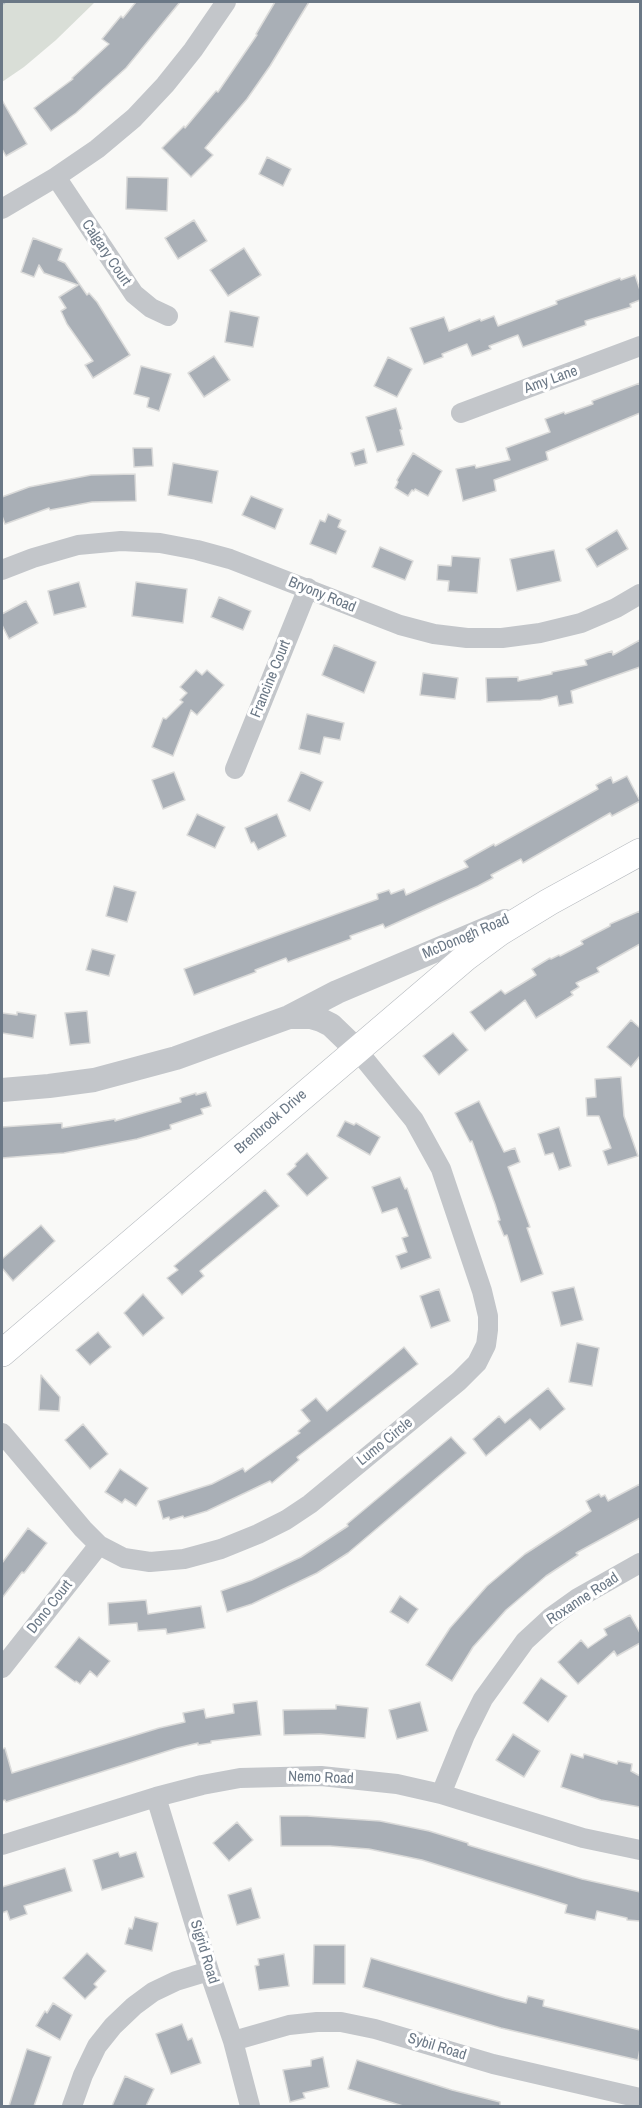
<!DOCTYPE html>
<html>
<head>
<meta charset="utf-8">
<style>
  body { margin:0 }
  #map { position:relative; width:642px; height:2108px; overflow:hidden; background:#f9f9f7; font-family:"Archivo Narrow",sans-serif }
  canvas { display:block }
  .frame { position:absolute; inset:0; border:3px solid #6b7886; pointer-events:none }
</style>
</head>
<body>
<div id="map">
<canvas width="642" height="2108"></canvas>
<div class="frame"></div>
</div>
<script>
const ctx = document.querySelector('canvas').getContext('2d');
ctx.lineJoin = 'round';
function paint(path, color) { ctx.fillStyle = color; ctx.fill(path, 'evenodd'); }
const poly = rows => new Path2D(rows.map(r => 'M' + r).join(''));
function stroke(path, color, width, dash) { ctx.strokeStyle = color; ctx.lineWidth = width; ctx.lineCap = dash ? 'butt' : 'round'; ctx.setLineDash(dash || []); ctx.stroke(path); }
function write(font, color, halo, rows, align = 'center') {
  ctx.font = font + ' "Archivo Narrow",sans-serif'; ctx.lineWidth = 6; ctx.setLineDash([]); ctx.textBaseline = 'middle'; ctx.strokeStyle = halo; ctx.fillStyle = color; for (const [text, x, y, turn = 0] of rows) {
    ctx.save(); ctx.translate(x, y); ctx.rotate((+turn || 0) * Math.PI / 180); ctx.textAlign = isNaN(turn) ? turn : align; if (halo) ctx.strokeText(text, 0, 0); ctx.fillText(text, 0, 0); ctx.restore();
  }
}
paint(poly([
  [2,2,95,2,56,40,24,67,2,82]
]), '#d9ded7');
stroke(poly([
  [2,2,3,2]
]), '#bac3c8', 5);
const building = poly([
  [136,2,180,2,126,68,76,113,51,131,34,108,73,79,72,78,109,44,102,39,121,16,123,18,136,2],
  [275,2,309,2,270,66,247,99,205,148,213,155,191,177,162,148,184,126,185,128,216,91,218,92,257,35,256,34,275,2],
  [2,100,27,144,6,156,2,149,2,100],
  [267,157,291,169,283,186,259,174,267,157],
  [127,177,168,178,167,211,126,209,127,177],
  [194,220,207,241,178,259,165,238,194,220],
  [33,238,62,249,58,260,65,263,87,295,89,293,97,302,130,355,93,378,85,365,93,361,67,324,61,311,66,308,59,297,78,285,44,273,39,265,34,277,21,272,33,238],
  [244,248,261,275,228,296,210,270,244,248],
  [635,275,640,290,640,300,630,304,631,307,585,321,586,325,523,347,518,335,489,346,491,349,472,356,467,344,442,354,443,357,424,364,410,328,444,317,449,331,480,319,481,321,494,316,498,326,557,304,556,301,620,278,621,280,635,275],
  [230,311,259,317,253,347,225,342,230,311],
  [214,356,230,380,204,397,188,373,214,356],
  [388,357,412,369,397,397,374,386,388,357],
  [141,366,171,374,159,411,147,407,149,398,134,394,141,366],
  [640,383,640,413,546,452,548,460,494,480,496,491,463,501,456,469,475,465,476,468,510,460,506,448,550,432,545,419,564,412,565,414,593,404,592,401,640,383],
  [396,408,402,429,400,430,404,445,377,452,366,417,396,408],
  [133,448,152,448,153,466,134,467,133,448],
  [364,449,367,463,355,466,351,453,364,449],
  [413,453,442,471,428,496,415,489,414,491,412,490,408,496,395,488,398,482,397,480,413,453],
  [173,463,218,471,212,503,168,495,173,463],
  [135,474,136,501,92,502,50,510,49,508,5,524,2,516,2,497,29,487,91,475,135,474],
  [251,496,283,509,275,529,242,515,251,496],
  [328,514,341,520,338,527,346,531,336,554,310,544,320,520,325,522,328,514],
  [617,530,628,549,597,567,586,549,617,530],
  [380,547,413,561,405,580,372,567,380,547],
  [554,550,561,581,517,591,510,559,554,550],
  [452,556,480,558,477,593,448,591,449,581,437,580,438,565,451,566,452,556],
  [79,582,86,607,54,615,48,591,79,582],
  [136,582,187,589,183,623,132,616,136,582],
  [219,597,251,611,243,630,211,617,219,597],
  [26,601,38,623,9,639,2,625,2,614,26,601],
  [640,640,640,667,571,691,573,703,559,706,557,696,541,700,487,702,486,678,518,677,518,681,552,674,552,672,587,665,585,660,612,651,613,655,640,640],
  [334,645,376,662,364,693,322,675,334,645],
  [196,670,202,675,207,670,224,685,197,715,191,710,173,756,152,747,163,718,166,719,183,702,180,700,187,693,180,687,196,670],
  [423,673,458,678,455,699,420,695,423,673],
  [307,714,344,723,340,740,324,737,320,754,299,749,307,714],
  [174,772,185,800,163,809,152,780,174,772],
  [301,772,323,782,310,811,288,801,301,772],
  [627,776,640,801,612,816,610,813,523,863,521,859,491,875,493,878,478,886,385,928,383,924,350,936,351,939,288,962,286,958,255,970,256,972,194,995,184,969,378,899,377,894,389,890,391,894,404,889,406,895,468,867,464,861,494,844,495,846,598,789,596,785,611,777,613,783,627,776],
  [197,814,225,827,215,848,187,835,197,814],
  [277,814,286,836,258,850,254,842,251,843,245,828,277,814],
  [114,886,136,892,127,922,106,916,114,886],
  [640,911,640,944,597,968,599,972,576,983,579,987,571,992,573,995,536,1018,525,1000,485,1031,470,1012,501,990,505,994,536,975,532,969,550,958,551,959,559,955,560,956,583,944,581,941,610,926,610,924,640,911],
  [92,949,115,955,109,976,86,970,92,949],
  [87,1011,90,1043,70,1045,65,1013,87,1011],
  [17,1012,36,1015,33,1038,2,1033,2,1013,17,1015,17,1012],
  [631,1020,640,1028,640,1056,631,1067,607,1047,631,1020],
  [453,1033,468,1050,439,1075,423,1056,453,1033],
  [621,1077,624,1116,638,1156,608,1165,603,1151,611,1148,599,1116,587,1116,586,1098,596,1097,595,1079,621,1077],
  [206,1092,211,1106,201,1109,203,1114,170,1125,171,1129,137,1139,64,1153,2,1158,2,1127,62,1123,62,1128,115,1119,115,1121,181,1102,180,1098,196,1093,196,1095,206,1092],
  [479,1101,504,1152,515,1148,520,1162,508,1167,530,1227,527,1228,543,1274,521,1282,507,1235,504,1236,498,1221,500,1220,495,1204,472,1141,470,1142,455,1113,479,1101],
  [345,1121,354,1125,356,1123,380,1137,370,1155,337,1136,345,1121],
  [559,1127,571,1166,559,1170,553,1153,545,1155,538,1134,559,1127],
  [307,1153,328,1178,307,1196,287,1174,296,1166,295,1164,307,1153],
  [400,1177,405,1189,407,1188,431,1258,401,1269,396,1256,407,1252,402,1238,408,1236,397,1208,382,1213,372,1187,400,1177],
  [265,1190,279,1206,200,1271,204,1276,182,1295,167,1278,178,1270,174,1266,265,1190],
  [41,1225,55,1241,13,1281,2,1268,2,1259,41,1225],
  [574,1287,583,1320,561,1326,552,1292,574,1287],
  [439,1289,450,1321,431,1328,420,1296,439,1289],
  [143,1294,164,1318,143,1336,124,1313,143,1294],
  [98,1332,111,1347,90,1365,76,1350,98,1332],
  [577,1343,599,1348,592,1386,569,1382,577,1343],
  [404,1347,418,1364,297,1457,299,1460,272,1483,270,1481,207,1511,184,1518,183,1516,170,1520,169,1517,163,1519,158,1501,212,1484,243,1468,245,1472,300,1433,298,1431,310,1421,301,1410,316,1398,327,1411,404,1347],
  [41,1375,60,1397,59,1411,39,1410,41,1375],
  [548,1388,565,1409,540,1430,530,1419,486,1456,473,1439,499,1416,505,1423,548,1388],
  [83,1424,108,1454,90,1469,65,1440,83,1424],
  [451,1437,466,1453,348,1553,317,1573,252,1604,227,1612,221,1591,252,1580,301,1557,348,1526,347,1524,451,1437],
  [120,1469,148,1488,136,1506,125,1499,122,1503,105,1492,120,1469],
  [640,1484,640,1518,576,1553,578,1555,546,1576,506,1610,473,1647,452,1681,426,1665,450,1628,487,1586,525,1554,591,1511,586,1501,599,1494,601,1497,605,1495,608,1501,640,1484],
  [28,1528,47,1543,24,1573,22,1572,2,1598,2,1563,28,1528],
  [400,1596,418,1609,408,1623,390,1612,400,1596],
  [146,1600,148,1614,201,1606,205,1628,167,1634,166,1629,138,1631,137,1623,109,1625,108,1603,146,1600],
  [630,1615,640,1633,640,1643,617,1656,614,1651,578,1684,558,1662,581,1640,588,1648,607,1635,604,1629,630,1615],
  [79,1637,110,1661,97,1677,90,1671,80,1684,76,1681,75,1682,55,1667,79,1637],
  [541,1678,567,1696,548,1722,523,1703,541,1678],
  [257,1701,261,1735,211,1741,211,1743,198,1745,198,1743,177,1748,6,1802,5,1800,2,1801,2,1749,5,1748,12,1773,159,1728,185,1722,183,1713,204,1709,206,1718,234,1713,233,1704,257,1701],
  [420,1702,428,1731,397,1739,389,1710,420,1702],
  [336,1705,368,1708,365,1738,320,1734,284,1735,283,1710,336,1709,336,1705],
  [513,1734,540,1751,524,1777,496,1760,513,1734],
  [571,1754,583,1758,584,1754,617,1764,618,1761,632,1764,631,1771,640,1776,640,1807,601,1800,561,1787,571,1754],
  [280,1816,307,1816,380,1821,429,1831,468,1843,468,1845,582,1879,640,1892,640,1921,627,1920,627,1918,597,1911,595,1920,565,1913,567,1905,422,1860,369,1849,330,1846,281,1846,280,1816],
  [237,1822,253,1840,229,1861,213,1843,237,1822],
  [118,1852,120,1857,136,1852,144,1877,102,1890,93,1860,118,1852],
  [65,1868,72,1891,24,1906,27,1914,10,1920,7,1911,2,1913,2,1887,65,1868],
  [251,1888,260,1918,237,1925,228,1895,251,1888],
  [135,1917,158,1923,152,1951,125,1944,129,1928,132,1929,135,1917],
  [314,1945,345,1945,345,1984,313,1984,314,1945],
  [87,1953,106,1971,94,1984,97,1987,85,1999,63,1978,87,1953],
  [284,1954,289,1986,259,1990,255,1966,259,1965,258,1959,284,1954],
  [371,1958,505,1998,526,2003,528,1996,544,2000,543,2006,640,2030,640,2049,638,2060,501,2028,363,1987,371,1958],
  [53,2003,72,2015,60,2040,36,2026,45,2011,47,2013,53,2003],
  [182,2024,188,2040,192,2038,201,2063,171,2074,156,2034,182,2024],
  [27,2049,51,2057,34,2106,9,2106,27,2049],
  [323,2057,329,2087,303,2093,305,2098,290,2102,283,2070,311,2066,311,2060,323,2057],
  [357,2060,452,2090,500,2102,500,2106,403,2106,348,2089,357,2060],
  [125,2076,154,2089,146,2106,112,2106,125,2076]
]);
paint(building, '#a9afb6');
stroke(building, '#dbdbda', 1.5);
const secondary = poly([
  [2,1353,465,958,500,932,549,902,640,852]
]);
stroke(secondary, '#b6babf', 28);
stroke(poly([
  [56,177,134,294,151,308,168,316],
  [2,209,56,177,97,149,134,118,165,85,193,50,226,2],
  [461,413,640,346],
  [2,570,33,558,78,545,121,541,160,543,197,550,230,559,400,625,434,634,467,638,502,638,540,633,581,623,616,608,640,594],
  [235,769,308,588],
  [2,1433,83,1529,99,1545,124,1558,150,1562,184,1559,221,1549,258,1534,286,1520,310,1504,459,1381,477,1363,486,1345,488,1330,488,1316,482,1291,441,1169,414,1120,357,1050],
  [2,1668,99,1545],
  [441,1794,465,1735,483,1699,525,1641,550,1618,578,1598,640,1563],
  [156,1797,209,1971,233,2041,250,2106],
  [2,1845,156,1797,202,1785,240,1778,321,1776,397,1784,441,1794,583,1838,640,1850],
  [233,2041,289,2025,317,2022,341,2022,375,2029,493,2064,640,2098],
  [72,2106,83,2075,97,2046,113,2026,134,2006,153,1992,176,1981,209,1971]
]), '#c3c6ca', 20);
stroke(poly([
  [289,1017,311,1017,321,1020,331,1025,357,1050],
  [2,1090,49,1086,94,1080,176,1058,289,1017,337,992,505,921]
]), '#c3c6ca', 24);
stroke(secondary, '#fff', 27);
write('15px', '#6b7886', '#fff', [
  ["Calgary Court",106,253,56],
  ["Amy Lane",551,380,-20],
  ["Bryony Road",322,595,22],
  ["Francine Court",271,679,-68],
  ["McDonogh Road",466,937,-23],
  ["Brenbrook Drive",271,1122,-41],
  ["Lumo Circle",385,1442,-39],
  ["Roxanne Road",583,1599,-33],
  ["Dono Court",50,1607,-52],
  ["Nemo Road",321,1778,2],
  ["Sigrid Road",204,1952,73],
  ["Sybil Road",437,2047,17]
]);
</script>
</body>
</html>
